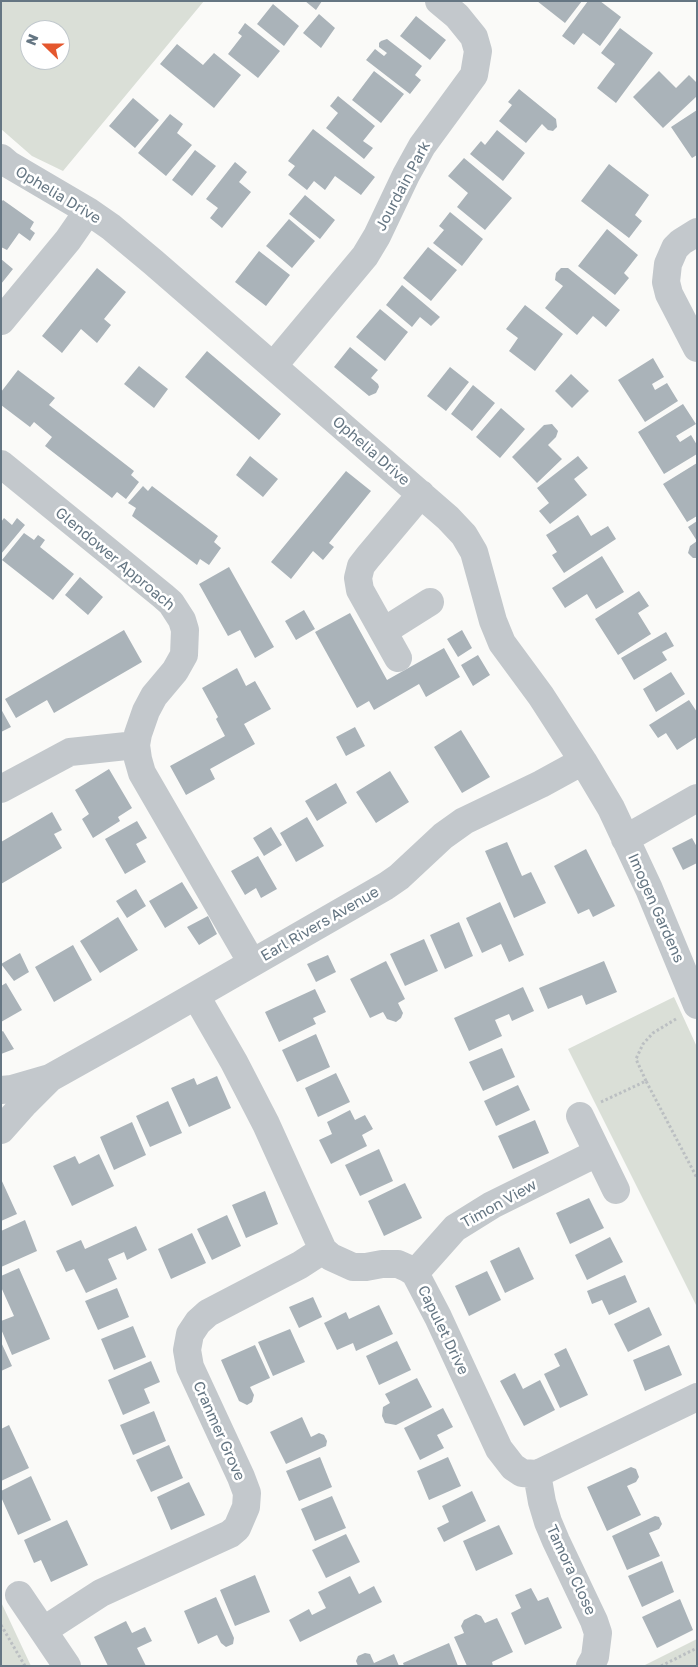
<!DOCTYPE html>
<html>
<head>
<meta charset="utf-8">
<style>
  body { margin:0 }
  #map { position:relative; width:698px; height:1667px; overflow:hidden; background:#fafaf8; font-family:"Golos Text",sans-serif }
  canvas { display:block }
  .frame { position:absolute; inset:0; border:2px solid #657683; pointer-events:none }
  .north { position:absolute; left:20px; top:20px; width:50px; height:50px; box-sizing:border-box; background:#fff; border:1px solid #c1c8cd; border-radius:50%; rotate:292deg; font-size:14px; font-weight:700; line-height:20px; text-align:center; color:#657683 }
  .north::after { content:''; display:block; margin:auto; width:18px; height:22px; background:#e4572e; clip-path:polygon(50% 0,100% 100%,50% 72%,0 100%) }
</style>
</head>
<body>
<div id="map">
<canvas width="698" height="1667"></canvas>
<div class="frame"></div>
<div class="north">N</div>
</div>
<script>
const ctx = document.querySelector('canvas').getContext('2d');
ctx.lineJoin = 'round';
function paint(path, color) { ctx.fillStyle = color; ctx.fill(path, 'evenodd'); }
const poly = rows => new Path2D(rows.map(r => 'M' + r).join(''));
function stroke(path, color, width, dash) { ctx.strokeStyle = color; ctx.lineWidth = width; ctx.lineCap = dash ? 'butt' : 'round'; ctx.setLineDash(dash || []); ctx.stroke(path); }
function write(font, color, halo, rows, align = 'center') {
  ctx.font = font + ' "Golos Text",sans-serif'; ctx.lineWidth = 5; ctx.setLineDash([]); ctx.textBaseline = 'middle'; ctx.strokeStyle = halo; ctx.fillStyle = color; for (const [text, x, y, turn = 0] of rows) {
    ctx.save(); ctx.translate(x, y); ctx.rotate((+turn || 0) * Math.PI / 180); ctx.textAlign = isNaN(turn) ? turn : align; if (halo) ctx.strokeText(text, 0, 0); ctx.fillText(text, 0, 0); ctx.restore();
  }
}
paint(poly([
  [1,1,204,1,63,171,32,156,1,129],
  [30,30,60,30,60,60,30,60],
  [674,997,697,1047,697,1307,568,1049],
  [1,1602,31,1666,1,1666],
  [697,1639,697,1666,643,1666]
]), '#dadfd7');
paint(poly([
  [305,1,322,1,316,10],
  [537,1,582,1,565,23],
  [588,1,600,1,621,17,600,46,583,33,574,45,562,36],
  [273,4,299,26,284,46,257,24],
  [319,14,335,28,321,48,303,33],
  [416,16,446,40,430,60,400,36],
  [245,23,280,51,258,78,228,54,242,36,238,33],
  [620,28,653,53,616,103,597,88,615,64,601,53],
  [387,39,422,66,415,75,421,80,410,94,366,60,375,49,384,56,387,53,379,47,379,43,381,41],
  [177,44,203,65,214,53,241,75,214,108,160,64],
  [374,71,404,94,381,123,352,100],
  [659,71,676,88,689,75,697,83,697,96,663,128,633,97],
  [519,89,556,119,557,127,553,131,548,130,542,124,526,143,499,121,512,105,508,102],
  [338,96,375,126,363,141,373,148,364,159,326,128,338,113,330,106],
  [133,98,159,120,135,148,109,126],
  [697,110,697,155,692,158,671,127],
  [170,114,183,124,177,133,192,145,166,176,138,153],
  [313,129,375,177,361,195,335,176,325,190,314,181,307,190,288,175,295,166,288,161],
  [497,130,525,153,503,181,470,154,481,141,485,145],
  [195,150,216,166,192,196,172,180],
  [464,158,512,198,485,230,457,207,468,193,448,176],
  [235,162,247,172,239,182,251,192,222,228,210,218,218,208,206,199],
  [609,164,649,195,635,215,642,221,629,238,581,201],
  [305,195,335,220,320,239,289,214],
  [3,200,34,222,30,229,35,233,30,241,19,233,7,250,1,247,1,202],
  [450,212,483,239,462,266,433,243,444,230,439,226],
  [289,219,315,241,292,268,266,246],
  [607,229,638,255,624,273,629,278,615,295,578,266],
  [428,247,457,270,431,301,403,278],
  [259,251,290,275,266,306,235,282],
  [1,259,13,269,1,284],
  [97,268,126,292,104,319,111,325,97,343,81,329,62,353,42,336],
  [561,268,568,268,620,310,606,327,593,316,577,335,545,308,563,286,555,280,556,273],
  [402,285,440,317,431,326,420,317,412,327,386,305],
  [525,305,563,334,535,371,509,351,518,338,506,329],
  [380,309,408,332,385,361,356,337],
  [350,347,378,370,371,378,378,384,379,387,376,393,369,396,334,367],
  [207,351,281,414,259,440,185,377],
  [653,358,664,377,652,384,655,390,667,383,678,401,645,422,618,380],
  [139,366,168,389,154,408,124,384],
  [450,367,469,382,446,411,427,396],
  [18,370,55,398,49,405,134,471,131,475,139,482,126,499,117,492,112,498,45,446,52,437,34,422,30,427,1,405,1,392],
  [571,374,589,391,572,408,555,391],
  [473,385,495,403,472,431,451,414],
  [683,404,696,424,676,436,680,442,691,435,697,445,697,454,664,474,638,432],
  [501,408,525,429,500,458,476,437],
  [552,424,558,431,556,437,548,445,562,459,537,483,512,457,544,425],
  [250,456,278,479,263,497,236,475],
  [578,456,588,468,574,479,587,495,550,524,539,511,549,503,537,488],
  [697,463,697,516,687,522,663,484],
  [346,471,371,491,329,543,334,547,323,560,313,551,291,579,271,562],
  [143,486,148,491,152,486,218,536,214,542,221,548,209,565,200,559,197,565,132,516,136,508,128,503],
  [578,515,591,536,608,526,616,539,564,573,552,555,557,552,546,535],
  [4,518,12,525,17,518,25,525,1,554,1,522],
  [697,521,697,558,693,558,688,553,690,546,697,541,688,527],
  [24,533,34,540,38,535,45,540,40,547,74,574,53,600,2,560],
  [602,556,624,592,596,609,587,594,565,608,552,588],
  [229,567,274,647,255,658,240,630,228,636,199,584],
  [80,577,103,597,88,615,65,595],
  [639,591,649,606,638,613,651,634,618,655,595,619],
  [304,610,315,629,296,640,285,621],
  [350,613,387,680,444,648,460,677,426,697,419,684,374,710,369,701,357,708,315,632],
  [124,630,142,662,54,713,47,700,16,718,5,699],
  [462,630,472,648,458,657,447,639],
  [666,632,674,646,662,652,667,660,634,680,621,658],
  [478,655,490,675,473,686,461,665],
  [237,668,246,686,255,681,271,709,244,724,255,744,210,769,215,779,186,795,170,766,225,736,216,719,218,717,202,688],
  [671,672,685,694,656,712,643,689],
  [689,700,697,712,697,737,677,750,666,733,658,738,649,725],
  [1,709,11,727,1,732],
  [355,727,365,746,346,756,336,737],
  [461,730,490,777,462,793,434,747],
  [109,769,132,808,118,817,120,821,93,838,82,819,89,814,75,790],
  [390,771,409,802,376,823,356,792],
  [336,783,347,803,317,821,305,801],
  [52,812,62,830,54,834,62,848,1,884,1,842],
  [307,817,324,846,296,862,280,833],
  [137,821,147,838,136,844,146,862,125,874,105,839],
  [271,827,282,845,264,856,253,838],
  [692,838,697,847,697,863,683,870,672,848],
  [507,842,522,876,531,872,546,903,514,918,485,851],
  [586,849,615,906,593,917,589,909,578,914,554,866],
  [258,856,277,889,261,898,256,888,245,895,231,871],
  [182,882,198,908,165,928,149,901],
  [136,889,146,906,127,918,116,901],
  [500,902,524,955,509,962,501,944,482,953,466,918],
  [208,916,217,934,199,945,187,927],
  [118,917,138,950,100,973,80,941],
  [459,922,473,956,445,969,430,935],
  [424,939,438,971,405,986,390,954],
  [73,945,92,980,54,1002,35,967],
  [20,953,29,972,14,981,1,964],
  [328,955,336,972,316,982,307,964],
  [386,961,405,999,398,1003,403,1013,401,1018,396,1022,387,1019,383,1012,370,1018,350,979],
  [604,961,617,992,586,1005,582,995,548,1009,539,988],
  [6,983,22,1010,1,1022,1,986],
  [523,987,534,1011,512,1021,509,1014,495,1020,502,1036,469,1051,454,1018],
  [315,989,326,1012,313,1018,316,1024,279,1042,265,1012],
  [3,1031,14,1049,1,1054,1,1032],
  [316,1034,330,1067,297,1082,282,1050],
  [502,1048,515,1077,483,1091,469,1062],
  [336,1073,350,1102,318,1117,305,1088],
  [217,1076,231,1108,189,1127,171,1088,194,1078,197,1085],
  [518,1085,530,1110,496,1126,484,1101],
  [168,1101,182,1133,150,1147,136,1116],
  [350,1110,355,1120,365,1115,373,1129,362,1135,367,1146,331,1164,319,1140,332,1134,327,1122],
  [535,1120,549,1153,513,1169,498,1136],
  [132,1122,146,1155,114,1170,100,1137],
  [379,1149,393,1181,360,1196,345,1165],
  [99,1154,114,1186,72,1206,53,1166,75,1156,79,1164],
  [1,1179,17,1214,1,1221],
  [405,1183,422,1218,384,1236,368,1201],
  [265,1191,278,1224,246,1238,232,1205],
  [589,1198,604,1228,570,1244,556,1213],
  [227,1215,241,1246,212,1260,197,1229],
  [25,1220,37,1251,1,1267,1,1231],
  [136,1226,147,1250,127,1260,124,1252,108,1259,117,1279,86,1293,74,1269,66,1272,56,1251,81,1240,85,1249],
  [192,1233,206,1263,171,1279,158,1249],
  [610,1237,623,1262,587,1280,575,1255],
  [519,1247,534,1279,505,1293,490,1261],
  [19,1268,50,1339,12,1355,1,1329,1,1321,14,1316,1,1287,1,1276],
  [487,1271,501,1300,469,1316,455,1286],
  [625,1275,637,1302,609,1315,602,1300,592,1304,587,1291],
  [117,1288,129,1317,98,1330,85,1301],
  [313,1297,322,1317,299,1328,289,1307],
  [379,1305,393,1334,356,1351,353,1343,337,1350,324,1323,346,1312,349,1319],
  [649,1307,662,1335,628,1352,614,1324],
  [133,1326,146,1357,114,1370,101,1339],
  [290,1329,305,1362,273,1376,258,1342],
  [397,1341,411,1370,379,1385,366,1356],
  [1,1342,12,1366,1,1371],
  [255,1345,270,1378,250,1387,254,1395,252,1402,247,1405,239,1401,221,1360],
  [669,1345,682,1375,645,1391,633,1360],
  [566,1348,588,1395,560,1408,544,1374,560,1366,554,1354],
  [151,1361,160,1382,144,1389,150,1403,123,1415,108,1380],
  [515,1373,523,1389,540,1380,555,1410,524,1426,500,1381],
  [417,1378,432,1407,396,1425,385,1423,382,1416,383,1407,390,1403,385,1394],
  [443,1408,453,1427,437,1435,444,1448,420,1460,404,1428],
  [154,1411,166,1441,133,1455,120,1425],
  [302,1417,311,1437,319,1433,324,1435,327,1441,326,1446,286,1464,270,1432],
  [9,1425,29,1468,1,1481,1,1429],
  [169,1445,183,1478,151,1492,136,1460],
  [320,1457,332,1487,299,1501,286,1471],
  [448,1457,461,1486,429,1500,417,1471],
  [631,1467,636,1469,639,1477,636,1482,627,1486,641,1515,607,1531,587,1487],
  [31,1476,51,1520,18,1535,1,1497,1,1491],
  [189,1482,205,1515,171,1530,157,1497],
  [472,1491,486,1521,444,1542,437,1528,449,1522,442,1506],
  [332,1496,346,1528,315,1541,301,1509],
  [655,1516,659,1517,662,1524,659,1529,649,1533,660,1556,627,1570,612,1536],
  [67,1520,88,1565,51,1582,41,1560,34,1563,24,1540],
  [499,1525,513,1554,476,1571,463,1541],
  [346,1534,360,1562,326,1578,312,1550],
  [662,1561,674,1592,642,1607,628,1576],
  [255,1575,270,1612,235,1626,220,1590],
  [350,1576,359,1594,374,1586,382,1602,300,1642,289,1620,309,1609,312,1615,326,1608,318,1592],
  [531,1588,538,1601,548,1597,562,1628,525,1645,511,1613,521,1608,515,1595],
  [216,1597,234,1638,233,1644,226,1647,221,1643,217,1635,198,1644,184,1611],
  [680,1599,693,1630,657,1648,642,1617],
  [476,1614,481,1616,485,1623,497,1618,513,1652,492,1662,493,1666,467,1666,454,1637,464,1633,461,1626,464,1620],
  [126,1621,132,1633,145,1627,152,1641,137,1648,146,1666,108,1666,94,1637],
  [449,1643,458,1666,404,1666,403,1663],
  [365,1653,370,1654,374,1663,394,1654,399,1666,358,1666,356,1661,358,1656]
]), '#aab3b9');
stroke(poly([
  [646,1081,636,1059,643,1044,653,1033,676,1019],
  [601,1102,646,1081,697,1178],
  [1,1625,25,1666],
  [661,1666,697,1648]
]), '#bbbfc2', 3, [2.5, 2.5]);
stroke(poly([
  [1,158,8,164,88,211,111,227,153,262,448,518,464,535,474,552,493,621,502,643,541,696,583,761,611,808,649,889,697,1005],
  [697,232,681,242,675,248,668,264,666,282,669,294,697,348],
  [1,321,68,240,88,211],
  [274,365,365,256,377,236,406,175,422,146,474,75,478,51,474,37,457,16,439,1],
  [1,464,163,596,171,603,182,620,185,630,184,655,175,671,154,696,146,711,138,734,136,745,138,759,142,773,252,963],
  [384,631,430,602],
  [398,658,360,590,358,578,361,566,368,557,421,494],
  [1,789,70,752,136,745],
  [625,839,697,798],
  [196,996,234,1062,266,1124,323,1250,331,1257,353,1267,366,1267,382,1264,398,1264,407,1268,415,1273,438,1317,499,1449,513,1467,522,1473,537,1474,697,1397],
  [1,1090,12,1089,50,1078,134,1031,386,886,399,877,443,836,464,821,541,784,583,761],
  [580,1116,616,1190],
  [1,1130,25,1103,49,1079],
  [415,1273,455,1228,492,1205,597,1153],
  [537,1474,542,1502,548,1522,556,1541,594,1621,598,1633,595,1657,590,1666],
  [19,1595,67,1666],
  [44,1630,101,1593,230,1534,237,1528,246,1507,247,1493,241,1477,190,1367,187,1350,190,1334,198,1322,208,1313,300,1265,323,1250]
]), '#c3c8cc', 28);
write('15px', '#657683', '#fff', [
  ["Jourdain Park",403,186,-62],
  ["Ophelia Drive",58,195,31],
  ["Ophelia Drive",371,451,41],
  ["Glendower Approach",115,559,40],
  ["Imogen Gardens",656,908,66],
  ["Earl Rivers Avenue",320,924,-30],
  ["Timon View",499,1204,-29],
  ["Capulet Drive",443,1330,64],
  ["Cranmer Grove",219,1431,66],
  ["Tamora Close",571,1570,65]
]);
</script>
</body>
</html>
